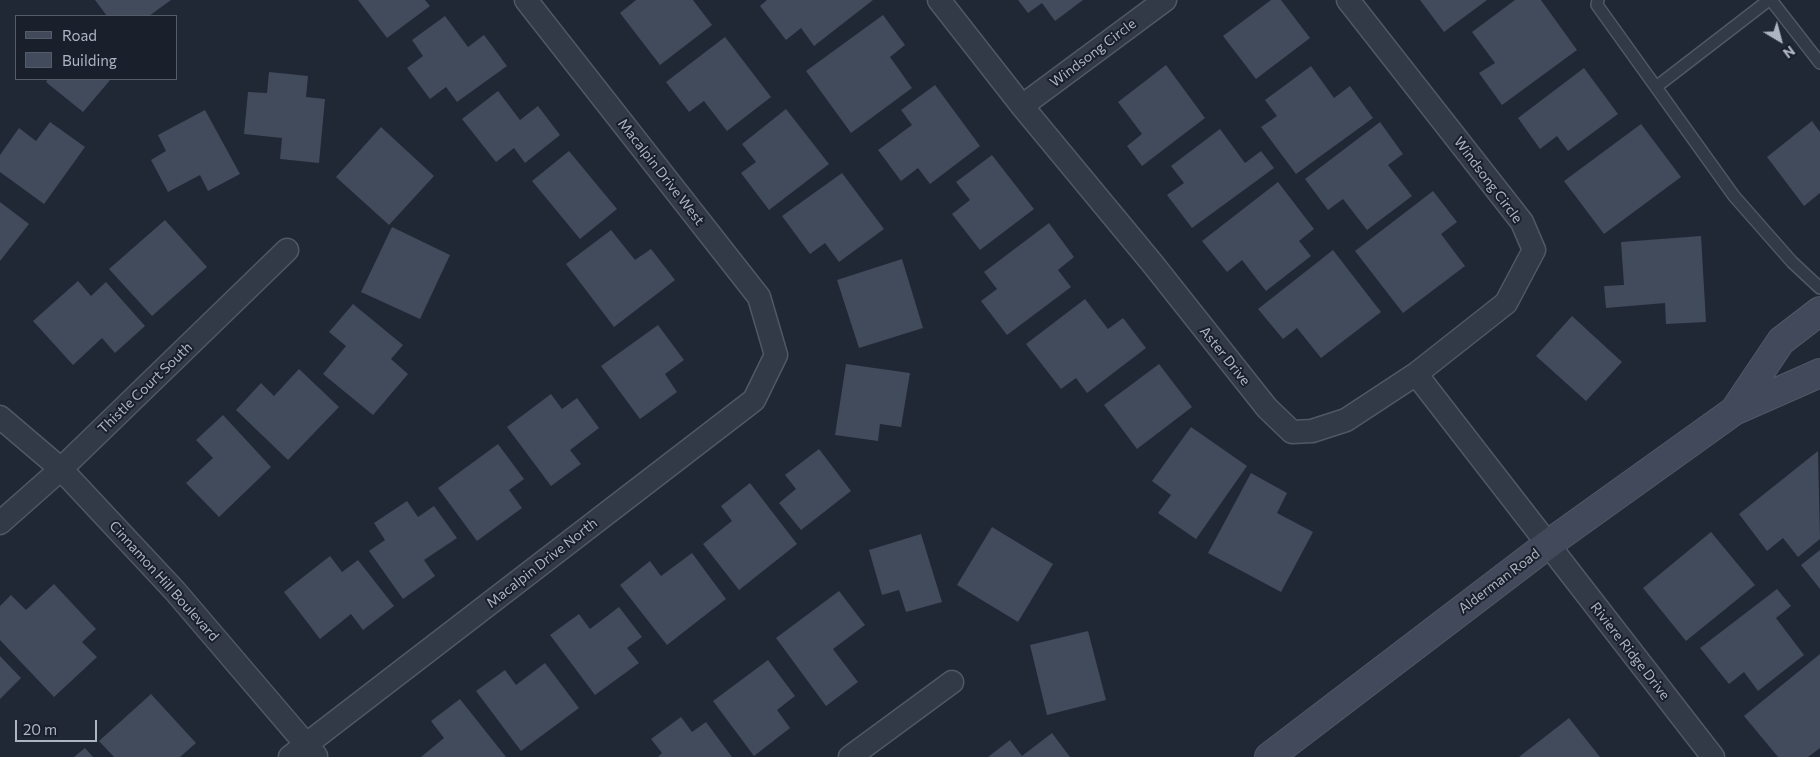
<!DOCTYPE html>
<html>
<head>
<meta charset="utf-8">
<style>
  body { margin:0 }
  #map { position:relative; width:1820px; height:757px; overflow:hidden; background:#202836; font-family:Commissioner,sans-serif }
  canvas { display:block }
  .legend { position:absolute; left:15px; top:15px; width:162px; height:65px; box-sizing:border-box; background:#19202b; border:1px solid #545c68; margin:0; padding:6px 9px; list-style:none; font-size:15px; color:#adb5c4 }
  .legend li { display:flex; align-items:center; gap:10px; height:25px }
  .legend b { width:25px; border:1px solid #545c68 }
  .north { position:absolute; left:1755px; top:15px; width:50px; height:50px; -webkit-text-stroke:4px #19202b; paint-order:stroke; rotate:143deg; font-size:14px; font-weight:700; line-height:20px; text-align:center; color:#adb5c4 }
  .north::after { content:''; display:block; margin:auto; width:18px; height:22px; background:#adb5c4; clip-path:polygon(50% 0,100% 100%,50% 72%,0 100%) }
  .scale { position:absolute; left:15px; top:720px; width:82px; height:22px; box-sizing:border-box; border:2px solid #adb5c4; border-top:0; padding-left:6px; font-size:15px; line-height:18px; white-space:nowrap; color:#adb5c4; -webkit-text-stroke:4px #19202b; paint-order:stroke }
</style>
</head>
<body>
<div id="map">
<canvas width="1820" height="757"></canvas>
<ul class="legend">
<li><b style="height:6px;background:#41495a"></b>Road</li>
<li><b style="height:14px;background:#414b5b"></b>Building</li>
</ul>
<div class="north">N</div>
<div class="scale">20 m</div>
</div>
<script>
const ctx = document.querySelector('canvas').getContext('2d');
ctx.lineJoin = 'round';
function paint(path, color) { ctx.fillStyle = color; ctx.fill(path, 'evenodd'); }
const poly = rows => new Path2D(rows.map(r => 'M' + r).join(''));
function stroke(path, color, width, dash) { ctx.strokeStyle = color; ctx.lineWidth = width; ctx.lineCap = dash ? 'butt' : 'round'; ctx.setLineDash(dash || []); ctx.stroke(path); }
function write(font, color, halo, rows, align = 'center') {
  ctx.font = font + ' Commissioner,sans-serif'; ctx.lineWidth = 4; ctx.setLineDash([]); ctx.textBaseline = 'middle'; ctx.strokeStyle = halo; ctx.fillStyle = color; for (const [text, x, y, turn = 0] of rows) {
    ctx.save(); ctx.translate(x, y); ctx.rotate((+turn || 0) * Math.PI / 180); ctx.textAlign = isNaN(turn) ? turn : align; if (halo) ctx.strokeText(text, 0, 0); ctx.fillText(text, 0, 0); ctx.restore();
  }
}
paint(poly([
  [95,0,171,0,149,16,107,16],
  [358,0,425,0,430,6,387,38],
  [636,0,693,0,712,25,660,65,620,13],
  [767,0,873,0,814,46,801,28,786,40,760,6],
  [1018,0,1083,0,1055,21,1042,3,1028,13],
  [1271,0,1281,0,1310,38,1256,79,1223,36],
  [1420,0,1487,0,1444,32],
  [1515,0,1541,0,1577,50,1502,105,1479,73,1495,63,1472,32],
  [883,15,905,45,890,57,912,88,851,133,806,71],
  [445,16,468,47,484,35,507,66,457,102,446,87,430,99,407,68,423,56,412,40],
  [725,37,771,97,727,131,704,101,689,112,666,82],
  [1166,65,1205,118,1142,166,1127,146,1142,134,1118,102],
  [1311,66,1334,98,1350,86,1373,118,1296,174,1261,127,1277,116,1265,100],
  [1584,68,1618,114,1568,151,1557,136,1540,149,1518,118],
  [269,72,308,76,306,97,325,99,319,163,280,159,282,138,244,134,248,92,267,93],
  [48,79,111,79,83,112,46,82],
  [935,85,980,146,930,184,918,168,901,181,878,150,912,125,901,110],
  [498,91,520,120,538,106,560,135,525,163,514,148,496,162,462,119],
  [786,109,829,164,769,210,741,173,756,162,742,144],
  [205,110,240,174,208,191,200,175,168,192,151,160,166,151,158,135],
  [1812,121,1820,132,1820,193,1804,206,1767,157],
  [50,122,85,147,44,204,0,172,0,155,19,128,36,141],
  [1380,122,1403,154,1388,165,1412,196,1367,230,1343,199,1328,210,1305,179],
  [1641,124,1681,177,1604,234,1564,181],
  [381,127,434,176,389,225,336,177],
  [1220,129,1245,163,1261,151,1274,168,1192,228,1167,195,1184,183,1171,166],
  [569,151,617,209,580,239,532,181],
  [992,155,1034,209,980,250,952,214,970,200,956,182],
  [842,173,884,229,839,262,825,243,810,254,782,216],
  [1278,182,1314,229,1299,241,1311,256,1266,291,1242,260,1227,272,1202,241],
  [1433,191,1457,222,1441,234,1465,266,1403,313,1355,251],
  [0,202,29,224,0,261],
  [165,220,207,267,152,316,109,269],
  [1049,223,1074,257,1058,270,1071,287,1007,335,981,301,997,289,984,272],
  [392,227,450,255,420,319,361,292],
  [611,230,635,260,651,249,675,280,614,327,566,264],
  [1701,236,1706,322,1666,324,1665,303,1606,308,1604,286,1624,285,1621,242],
  [1333,250,1381,312,1321,358,1297,328,1283,339,1258,309],
  [902,259,923,328,859,348,837,280],
  [78,281,91,296,106,282,145,326,115,353,102,338,73,365,33,321],
  [1085,299,1108,329,1123,318,1146,348,1087,393,1076,378,1061,389,1026,344],
  [353,304,403,345,391,359,408,374,373,415,323,374,346,346,329,332],
  [1572,316,1622,362,1586,401,1536,356],
  [658,325,684,360,665,374,677,392,640,419,601,366],
  [846,364,910,373,901,427,880,424,878,441,835,435],
  [1159,364,1192,407,1137,449,1104,405],
  [299,369,339,407,288,460,236,410,261,383,274,396],
  [551,394,562,409,577,398,599,428,570,450,581,464,551,486,507,427],
  [223,415,271,467,219,517,186,483,213,458,196,440],
  [1191,427,1247,466,1196,539,1158,513,1171,495,1152,481],
  [498,444,524,479,509,490,522,508,477,541,438,488],
  [819,449,851,491,801,530,779,503,796,489,785,475],
  [1818,451,1820,539,1798,557,1783,538,1767,551,1739,514],
  [1251,473,1287,493,1277,513,1313,532,1281,592,1208,553],
  [750,483,797,544,739,590,703,544,732,521,721,506],
  [407,501,418,517,434,506,457,538,424,560,435,576,403,599,369,551,385,540,374,523],
  [992,527,1053,564,1018,622,957,585],
  [1711,532,1755,585,1686,641,1643,588],
  [921,534,942,602,906,612,899,590,882,595,869,550],
  [1820,550,1820,589,1801,565],
  [692,553,726,599,667,645,620,585,650,561,661,576],
  [330,556,342,572,358,560,394,606,363,630,351,614,320,639,284,592],
  [54,584,96,629,82,642,97,657,54,697,0,640,0,606,11,595,26,610],
  [1777,589,1791,606,1776,618,1804,655,1758,691,1744,672,1729,684,1700,648],
  [839,591,865,625,833,649,858,682,826,706,776,638],
  [619,607,642,637,627,648,639,663,595,695,550,635,579,614,590,629],
  [1088,631,1106,700,1047,715,1030,645],
  [1820,654,1820,748,1808,757,1778,757,1744,716],
  [0,656,21,678,0,699],
  [768,660,795,696,777,710,790,728,754,756,713,701],
  [545,663,579,708,521,751,476,691,505,670,516,685],
  [151,694,196,743,180,757,114,757,99,741],
  [460,699,506,757,421,757,444,738,431,721],
  [681,717,692,732,706,722,732,757,658,757,662,753,651,739],
  [1569,718,1600,757,1519,757],
  [1052,733,1070,757,988,757,1010,740,1022,756],
  [85,748,93,757,74,757]
]), '#414b5b');
const lane = poly([
  [1598,0,1597,5,1734,196,1792,262,1820,288],
  [1771,0,1820,63],
  [1656,87,1769,0]
]);
const street = poly([
  [939,0,1022,106,1152,263,1267,408,1292,432,1312,431,1346,420,1416,374,1506,303,1534,250,1522,222,1348,0],
  [1022,106,1165,0],
  [1416,374,1713,757],
  [0,417,61,469,175,591,316,756],
  [0,523,61,469,287,250],
  [290,757,754,400,776,355,759,297,526,0],
  [850,757,952,682]
]);
const secondary = poly([
  [1734,411,1781,341,1820,311],
  [1269,757,1547,545,1734,411,1820,373]
]);
stroke(lane, '#505865', 14);
stroke(street, '#505865', 25);
stroke(secondary, '#505865', 30);
stroke(lane, '#333a47', 11);
stroke(street, '#333a47', 22);
stroke(secondary, '#41495a', 28);
write('14px', '#adb5c4', '#19202b', [
  ["Windsong Circle",1093,53,-37],
  ["Macalpin Drive West",661,172,52],
  ["Windsong Circle",1488,180,53],
  ["Aster Drive",1225,356,51],
  ["Thistle Court South",145,388,-44],
  ["Macalpin Drive North",542,563,-38],
  ["Cinnamon Hill Boulevard",164,581,48],
  ["Alderman Road",1499,581,-37],
  ["Riviere Ridge Drive",1630,651,52]
]);
</script>
</body>
</html>
